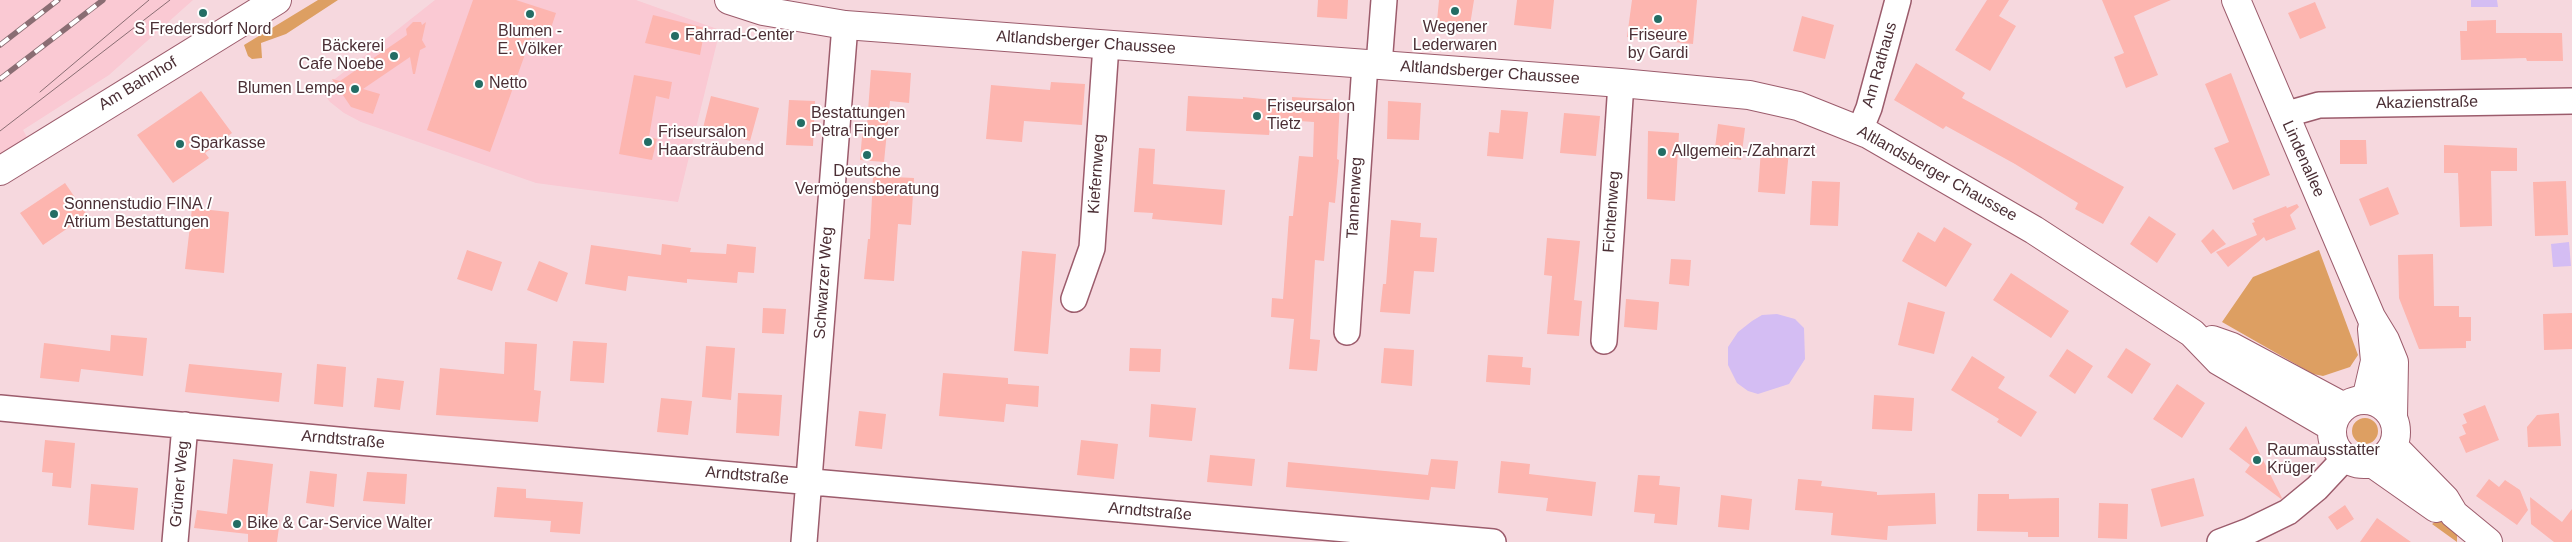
<!DOCTYPE html>
<html>
<head>
<meta charset="utf-8">
<style>
  body { margin:0 }
  canvas { display:block; background:#f6d8de }
</style>
</head>
<body>
<canvas width="2572" height="542"></canvas>
<script>
const ctx = document.querySelector('canvas').getContext('2d');
ctx.lineJoin = 'round';
function paint(path, color) { ctx.fillStyle = color; ctx.fill(path, 'evenodd'); }
const poly = rows => new Path2D(rows.map(r => 'M' + r).join(''));
function stroke(path, color, width, dash) { ctx.strokeStyle = color; ctx.lineWidth = width; ctx.lineCap = dash ? 'butt' : 'round'; ctx.setLineDash(dash || []); ctx.stroke(path); }
function write(font, color, halo, rows, align = 'center') {
  ctx.font = font + ' Arial,sans-serif'; ctx.lineWidth = 4; ctx.setLineDash([]); ctx.textBaseline = 'middle'; ctx.strokeStyle = halo; ctx.fillStyle = color; for (const [text, x, y, turn = 0] of rows) {
    ctx.save(); ctx.translate(x, y); ctx.rotate((+turn || 0) * Math.PI / 180); ctx.textAlign = isNaN(turn) ? turn : align; if (halo) ctx.strokeText(text, 0, 0); ctx.fillText(text, 0, 0); ctx.restore();
  }
}
paint(poly([
  [0,0,193,0,109,75,23,130,29,141,0,159],
  [435,0,636,0,720,30,678,202,536,183,361,122,344,113,330,102,321,90]
]), '#fac9d3');
paint(poly([
  [318,0,338,0,286,34,261,43,262,58,252,59,248,56,244,45],
  [2319,250,2358,355,2350,367,2323,376,2313,374,2222,322,2253,277],
  '2352 431a13 13 0 1 1 26 0a13 13 0 1 1-26 0Z',
  [2438,520,2457,532,2457,542,2432,524]
]), '#dd9f62');
paint(poly([
  [2471,0,2497,0,2498,7,2471,7],
  [2569,242,2571,266,2553,267,2551,244],
  [1777,314,1795,319,1804,328,1805,359,1789,384,1758,394,1748,391,1737,383,1728,365,1728,347,1738,332,1752,321,1762,315]
]), '#d4bdf3');
paint(poly([
  [473,0,516,0,556,13,548,37,533,32,490,152,427,130],
  [1318,0,1348,0,1347,19,1317,17],
  [1439,0,1474,0,1470,25,1437,21],
  [1517,0,1554,0,1551,29,1514,25],
  [1632,0,1697,0,1693,44,1627,37],
  [1987,0,2009,0,1999,16,2016,26,1990,71,1955,50],
  [2102,0,2171,0,2134,16,2158,75,2126,88,2114,57,2124,53],
  [2315,2,2326,28,2300,39,2288,13],
  [653,15,705,28,700,55,645,43],
  [1802,16,1834,25,1825,59,1793,51],
  [2496,20,2496,33,2562,33,2563,61,2527,61,2526,58,2461,60,2460,31,2467,31,2467,21],
  [413,22,421,22,422,25,426,22,422,40,426,47,420,50,415,74,413,74,410,57,363,89,380,94,373,114,351,107,332,79,340,81,407,35,406,29],
  [1916,63,1965,93,1962,98,2124,187,2103,224,2075,209,2078,203,2015,164,1946,126,1943,129,1894,100],
  [871,70,911,73,909,103,890,101,884,162,860,160,863,125,867,125],
  [2231,73,2270,175,2233,190,2214,148,2229,142,2205,84],
  [634,75,672,82,669,99,656,96,649,137,657,139,652,160,619,154],
  [1051,82,1085,84,1082,125,1024,121,1022,142,986,139,991,85,1050,90],
  [201,91,232,133,205,153,209,158,173,183,137,135],
  [711,96,759,108,750,141,703,128],
  [1188,96,1243,99,1243,97,1292,102,1292,97,1340,100,1337,159,1339,160,1335,203,1329,202,1324,261,1315,260,1310,339,1320,340,1317,371,1289,369,1294,319,1271,317,1272,298,1283,299,1289,216,1293,216,1299,156,1313,157,1314,122,1271,119,1269,135,1186,131],
  [789,100,815,101,813,146,786,145],
  [1388,101,1421,103,1419,140,1387,139],
  [1501,110,1528,112,1523,159,1487,156,1489,132,1499,133],
  [1564,113,1600,116,1596,156,1560,153],
  [1718,124,1745,128,1741,160,1714,156],
  [1648,131,1679,133,1675,201,1647,199],
  [2340,140,2366,140,2367,164,2340,164],
  [2444,145,2517,148,2517,171,2491,171,2492,226,2460,227,2458,173,2444,173],
  [1139,148,1155,149,1153,184,1225,190,1222,225,1152,219,1153,213,1134,212],
  [1761,149,1789,150,1785,194,1758,192],
  [873,176,914,178,911,225,898,224,894,281,864,279,868,239,870,239],
  [1812,181,1840,182,1838,226,1810,225],
  [2566,181,2568,235,2535,236,2533,182],
  [65,183,87,215,43,245,20,213],
  [2388,187,2399,214,2370,226,2359,199],
  [2297,204,2299,207,2290,215,2296,229,2266,241,2264,237,2228,267,2216,252,2257,235,2252,223,2255,222,2253,219,2286,206,2287,208],
  [192,208,229,212,224,273,185,269],
  [2149,216,2176,234,2157,263,2130,244],
  [1391,220,1421,223,1420,237,1437,238,1434,272,1414,271,1410,314,1380,312,1383,284,1386,284],
  [1944,227,1972,244,1946,287,1902,261,1918,232,1935,242],
  [2213,229,2226,244,2211,254,2201,241],
  [1547,238,1580,241,1574,300,1582,301,1579,336,1547,334,1552,276,1544,275],
  [662,244,691,248,690,252,726,254,727,244,756,247,754,273,738,272,737,283,687,279,687,283,628,276,626,291,585,284,591,245,661,255],
  [467,250,502,262,492,291,457,279],
  [1022,251,1056,254,1048,354,1014,351],
  [2433,254,2434,306,2459,306,2459,317,2471,317,2471,341,2466,341,2466,348,2419,349,2399,298,2398,255],
  [1671,259,1691,260,1689,286,1669,284],
  [539,261,568,273,557,302,527,290],
  [2011,273,2069,311,2051,338,1993,300],
  [1626,299,1659,302,1657,330,1624,327],
  [1908,302,1945,312,1934,354,1898,345],
  [763,308,786,309,784,334,762,333],
  [2572,313,2572,349,2544,350,2543,314],
  [111,335,147,338,143,376,81,369,79,382,40,378,44,343,110,351],
  [573,341,607,343,604,383,570,381],
  [505,342,537,344,534,390,541,391,538,422,436,415,440,368,504,374],
  [706,346,735,348,731,400,702,397],
  [1130,348,1161,349,1160,372,1129,371],
  [1384,348,1414,350,1412,386,1381,383],
  [2126,348,2151,364,2132,394,2107,377],
  [2067,349,2093,366,2075,394,2049,376],
  [1488,355,1523,357,1522,367,1531,368,1530,385,1486,382],
  [1972,356,2005,377,1998,388,2037,412,2021,437,1997,422,1999,419,1951,390],
  [189,364,282,373,279,402,185,392],
  [317,364,346,367,343,407,314,404],
  [943,373,1008,378,1008,384,1039,386,1038,407,1006,404,1004,422,939,416],
  [377,378,404,381,400,410,374,407],
  [2177,384,2205,403,2182,438,2153,419],
  [738,393,782,395,779,436,736,433],
  [1874,395,1914,398,1912,431,1872,429],
  [661,398,692,401,688,435,657,432],
  [1151,404,1196,408,1192,441,1149,437],
  [2485,405,2499,440,2466,453,2459,437,2466,434,2462,425,2467,423,2463,414],
  [859,411,886,414,882,449,855,446],
  [2559,413,2561,446,2528,447,2527,427,2537,415],
  [2246,426,2282,498,2281,499,2245,472,2250,465,2229,449],
  [45,440,75,443,71,488,52,486,53,473,42,472],
  [1081,440,1118,444,1114,479,1077,475],
  [1210,455,1255,459,1252,486,1207,482],
  [233,459,273,464,267,518,280,520,277,542,248,542,248,534,194,528,197,510,227,514],
  [1431,459,1458,461,1455,489,1431,487,1429,500,1286,487,1288,462,1428,475],
  [1501,461,1530,464,1529,474,1596,482,1592,516,1546,511,1548,498,1498,493],
  [310,471,337,474,334,507,306,503],
  [367,472,407,474,405,504,363,501],
  [1638,475,1660,476,1659,485,1680,487,1677,525,1654,523,1655,514,1634,512],
  [2194,478,2204,516,2161,527,2151,489],
  [1798,479,1822,481,1821,486,1877,492,1877,495,1935,493,1936,524,1888,526,1887,540,1831,535,1833,513,1795,510],
  [2489,479,2499,487,2505,480,2520,490,2528,510,2517,525,2476,496],
  [91,484,138,488,134,530,88,525],
  [497,487,526,489,526,498,583,502,580,534,550,532,551,521,494,517],
  [1978,494,2009,494,2009,499,2059,498,2059,537,2028,537,2028,532,1977,531],
  [1721,495,1752,499,1749,530,1718,527],
  [2530,497,2562,522,2572,509,2572,542,2554,542,2531,524],
  [2099,503,2128,504,2127,539,2098,538],
  [2345,505,2354,519,2337,530,2328,517],
  [2377,518,2411,542,2360,542]
]), '#fdb5af');
const minor = poly([
  [1379,65,1384,0],
  [2284,115,2319,105,2572,101],
  [1860,130,1869,108,1898,0],
  [1074,299,1092,248,1106,45],
  [1347,332,1365,64],
  [1604,341,1621,83],
  [0,408,359,442,1493,542],
  [175,542,185,425],
  [804,542,845,25],
  [2220,542,2249,531,2288,512,2317,488,2345,458]
]);
const tertiary = poly([
  [2236,0,2371,317,2385,340,2394,362,2393,417],
  [2366,400,2375,361,2372,329]
]);
const secondary = poly([
  [729,0,763,11,845,25,1621,83,1749,95,1798,106,1868,134,2034,230,2192,333,2219,361,2332,427],
  [0,171,277,0],
  [2212,340,2232,347,2344,407],
  '2332 432a32 32 0 1 1 64 0a32 32 0 1 1-64 0Z',
  [2393,446,2445,499,2454,514,2488,542],
  [2372,463,2436,508]
]);
stroke(minor, '#9c5c6c', 28);
stroke(tertiary, '#9c5c6c', 30);
stroke(secondary, '#9c5c6c', 30);
stroke(minor, '#fff', 25);
stroke(tertiary, '#fff', 28);
stroke(secondary, '#fff', 28);
stroke(poly([
  [40,92,149,0],
  [0,131,170,0]
]), '#8a6d73', 1);
const rail = poly([
  [0,45,58,0],
  [0,79,103,0]
]);
stroke(rail, '#8a6d73', 5.5);
stroke(rail, '#fff', 4, [11]);
for (const [x, y, r, color] of [
  [1455,11,5,"#246d64"],
  [203,13,5,"#246d64"],
  [530,14,5,"#246d64"],
  [1658,19,5,"#246d64"],
  [675,36,5,"#246d64"],
  [394,56,5,"#246d64"],
  [479,84,5,"#246d64"],
  [355,89,5,"#246d64"],
  [1257,116,5,"#246d64"],
  [801,123,5,"#246d64"],
  [648,142,5,"#246d64"],
  [180,144,5,"#246d64"],
  [1662,152,5,"#246d64"],
  [867,155,5,"#246d64"],
  [54,214,5,"#246d64"],
  [2257,460,5,"#246d64"],
  [237,524,5,"#246d64"]
]) { const dot = new Path2D(); dot.arc(x, y, r, 0, 2 * Math.PI); ctx.fillStyle = color; ctx.fill(dot); stroke(dot, '#fff', 2); }
write('16px', '#4b2f35', '#fff', [
  ["Wegener",1455,28,"center"],
  ["Lederwaren",1455,46,"center"],
  ["S Fredersdorf Nord",203,30,"center"],
  ["Blumen -",530,32,"center"],
  ["E. Völker",530,50,"center"],
  ["Fahrrad-Center",685,36],
  ["Friseure",1658,36,"center"],
  ["by Gardi",1658,54,"center"],
  ["Bäckerei",384,47,"right"],
  ["Cafe Noebe",384,65,"right"],
  ["Netto",489,84],
  ["Blumen Lempe",345,89,"right"],
  ["Friseursalon",1267,107],
  ["Tietz",1267,125],
  ["Bestattungen",811,114],
  ["Petra Finger",811,132],
  ["Friseursalon",658,133],
  ["Haarsträubend",658,151],
  ["Sparkasse",190,144],
  ["Allgemein-/Zahnarzt",1672,152],
  ["Deutsche",867,172,"center"],
  ["Vermögensberatung",867,190,"center"],
  ["Sonnenstudio FINA /",64,205],
  ["Atrium Bestattungen",64,223],
  ["Raumausstatter",2267,451],
  ["Krüger",2267,469],
  ["Bike & Car-Service Walter",247,524]
], 'left');
write('16px', '#4b2f35', '#fff', [
  ["Altlandsberger Chaussee",1086,43,4],
  ["Am Rathaus",1880,65,-74],
  ["Altlandsberger Chaussee",1490,73,4],
  ["Am Bahnhof",138,84,-31],
  ["Akazienstraße",2427,103,-1],
  ["Lindenallee",2303,159,66],
  ["Kiefernweg",1097,174,-86],
  ["Altlandsberger Chaussee",1937,174,29],
  ["Tannenweg",1355,198,-87],
  ["Fichtenweg",1612,212,-86],
  ["Schwarzer Weg",824,283,-86],
  ["Arndtstraße",343,440,5],
  ["Arndtstraße",747,476,5],
  ["Grüner Weg",180,484,-85],
  ["Arndtstraße",1150,512,5]
]);
</script>
</body>
</html>
